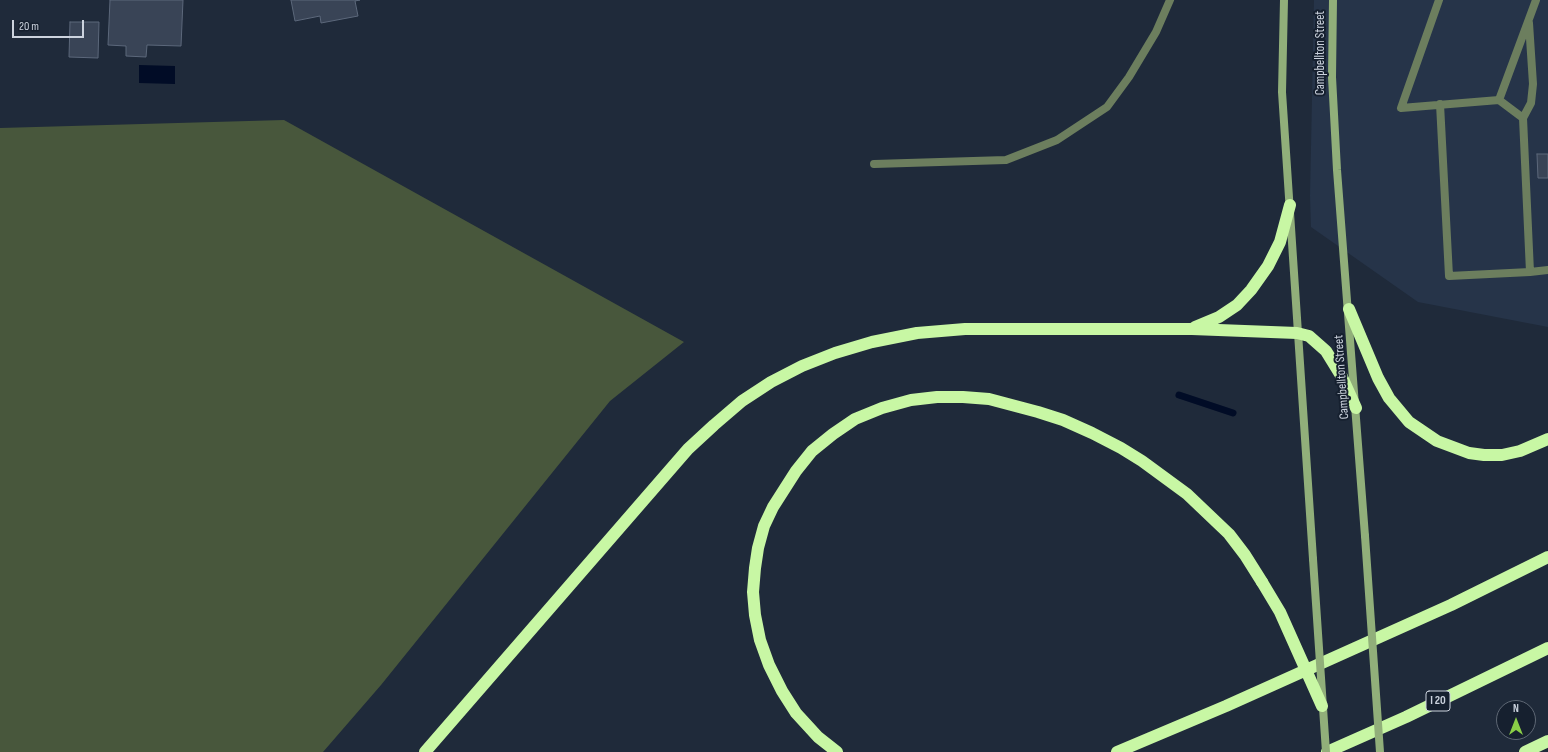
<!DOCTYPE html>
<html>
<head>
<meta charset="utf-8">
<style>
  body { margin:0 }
  #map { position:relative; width:1548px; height:752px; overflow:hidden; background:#1f2a3a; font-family:"Sofia Sans Condensed",sans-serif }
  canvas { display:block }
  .north { position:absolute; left:1496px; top:700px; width:40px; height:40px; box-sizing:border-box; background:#16202f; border:1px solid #5f6875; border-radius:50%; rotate:0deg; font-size:11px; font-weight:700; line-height:16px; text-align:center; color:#ccd3de }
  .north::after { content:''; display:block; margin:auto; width:14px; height:18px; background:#8ace47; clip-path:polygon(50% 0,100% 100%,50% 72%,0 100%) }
  .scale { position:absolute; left:12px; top:20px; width:72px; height:18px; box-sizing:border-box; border:2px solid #ccd3de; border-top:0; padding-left:5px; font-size:12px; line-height:14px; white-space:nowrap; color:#ccd3de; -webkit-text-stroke:3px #16202f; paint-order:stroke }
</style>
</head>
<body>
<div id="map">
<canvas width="1548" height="752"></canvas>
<div class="north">N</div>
<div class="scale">20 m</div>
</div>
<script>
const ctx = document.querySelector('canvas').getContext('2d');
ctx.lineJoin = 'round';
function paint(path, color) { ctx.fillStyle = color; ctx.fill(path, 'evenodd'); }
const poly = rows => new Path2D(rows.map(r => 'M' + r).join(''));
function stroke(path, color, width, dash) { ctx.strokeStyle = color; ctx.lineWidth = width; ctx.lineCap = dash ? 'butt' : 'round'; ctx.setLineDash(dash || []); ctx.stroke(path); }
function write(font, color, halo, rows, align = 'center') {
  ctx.font = font + ' "Sofia Sans Condensed",sans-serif'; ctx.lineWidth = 4; ctx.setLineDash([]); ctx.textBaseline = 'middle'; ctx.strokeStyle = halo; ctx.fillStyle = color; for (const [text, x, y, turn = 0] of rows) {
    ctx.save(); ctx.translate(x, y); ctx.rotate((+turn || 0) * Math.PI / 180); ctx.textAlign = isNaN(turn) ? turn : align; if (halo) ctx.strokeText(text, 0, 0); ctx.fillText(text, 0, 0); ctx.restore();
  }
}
paint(poly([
  [1314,0,1548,0,1548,327,1418,302,1311,227,1310,196]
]), '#263449');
paint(poly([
  [284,120,684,342,610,401,381,685,323,752,0,752,0,128]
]), '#48573c');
paint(poly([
  [139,65,175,66,175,84,139,83]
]), '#010c26');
stroke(poly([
  [1179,395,1233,413]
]), '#010c26', 7);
const building = poly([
  [110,0,183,0,181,46,147,45,146,57,126,56,126,46,108,45,110,0],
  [291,0,360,0,355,1,358,16,321,23,320,16,295,21,291,0],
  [70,22,99,22,98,58,69,57,70,22],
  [1537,154,1548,154,1548,178,1538,178,1537,154]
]);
paint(building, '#394456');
stroke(building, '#5c687b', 1);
stroke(poly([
  [1439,0,1401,108,1499,100,1536,0],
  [1440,104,1449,276,1530,272,1523,118,1499,100],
  [1523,118,1531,103,1533,84,1529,23],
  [874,164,1006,160,1057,140,1107,107,1129,77,1156,32,1170,0],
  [1530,272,1548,270]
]), '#6c7e5e', 8);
stroke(poly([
  [1284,0,1282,92,1313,559],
  [1333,0,1332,77,1337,170,1365,536]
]), '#91af7a', 8);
stroke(poly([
  [1349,309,1378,378,1389,398,1409,422,1437,441,1469,453,1484,455,1502,455,1520,451,1548,439],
  [1195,327,1219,317,1237,305,1251,290,1268,266,1280,242,1290,205],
  [425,752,688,449,714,425,742,401,771,382,802,366,835,353,872,342,917,333,965,329,1192,329,1297,333,1309,336,1326,351,1342,377,1356,408],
  [837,752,818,737,796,713,782,691,769,665,760,640,755,615,753,592,755,568,758,548,764,526,773,507,796,471,812,451,833,434,855,419,882,408,911,400,937,397,963,397,989,399,1038,412,1063,420,1092,433,1121,448,1142,461,1187,494,1229,534,1245,555,1262,582],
  [1117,752,1226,706,1451,605,1548,557],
  [1327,752,1406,717,1548,648],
  [1525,752,1548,741]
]), '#c8f7a4', 12);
stroke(poly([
  [1365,536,1380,752],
  [1313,559,1326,752]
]), '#91af7a', 8);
stroke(poly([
  [1262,582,1280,612,1322,706]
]), '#c8f7a4', 12);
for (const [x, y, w] of [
  [1438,701,24]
]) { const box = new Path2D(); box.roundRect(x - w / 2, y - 10, w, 20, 3); ctx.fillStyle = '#16202f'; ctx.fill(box); stroke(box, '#ccd3de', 1); }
write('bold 12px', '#ccd3de', null, [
  ["I 20",1438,701]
]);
write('13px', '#ccd3de', '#16202f', [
  ["Campbellton Street",1321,53,-90],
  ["Campbellton Street",1342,377,-94]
]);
</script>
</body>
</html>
